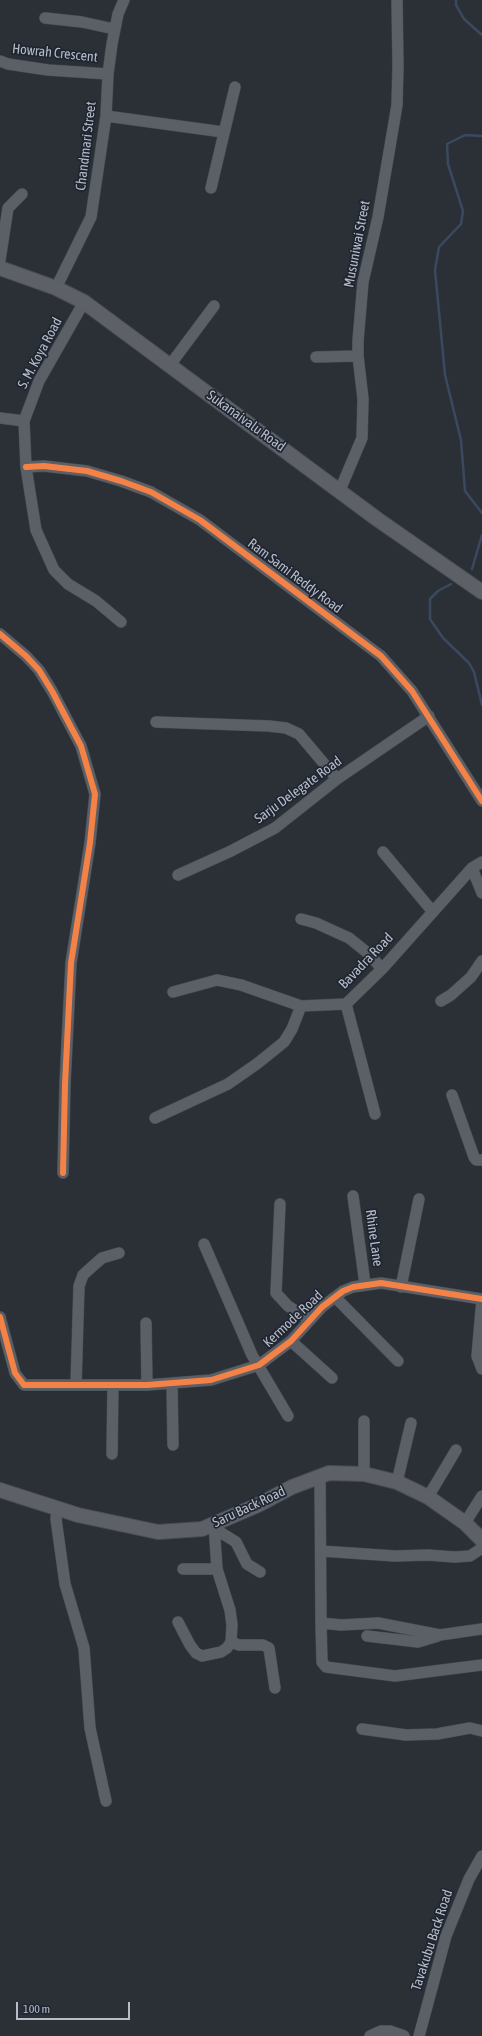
<!DOCTYPE html>
<html>
<head>
<meta charset="utf-8">
<style>
  body { margin:0 }
  #map { position:relative; width:482px; height:2036px; overflow:hidden; background:#2b3037; font-family:"Asap Condensed",sans-serif }
  canvas { display:block }
  .scale { position:absolute; left:16px; top:2002px; width:114px; height:18px; box-sizing:border-box; border:2px solid #b6bcc8; border-top:0; padding-left:5px; font-size:12px; line-height:14px; white-space:nowrap; color:#b6bcc8; -webkit-text-stroke:3px #1f2632; paint-order:stroke }
</style>
</head>
<body>
<div id="map">
<canvas width="482" height="2036"></canvas>
<div class="scale">100 m</div>
</div>
<script>
const ctx = document.querySelector('canvas').getContext('2d');
ctx.lineJoin = 'round';
const poly = rows => new Path2D(rows.map(r => 'M' + r).join(''));
function stroke(path, color, width, dash) { ctx.strokeStyle = color; ctx.lineWidth = width; ctx.lineCap = dash ? 'butt' : 'round'; ctx.setLineDash(dash || []); ctx.stroke(path); }
function write(font, color, halo, rows, align = 'center') {
  ctx.font = font + ' "Asap Condensed",sans-serif'; ctx.lineWidth = 3.5; ctx.setLineDash([]); ctx.textBaseline = 'middle'; ctx.strokeStyle = halo; ctx.fillStyle = color; for (const [text, x, y, turn = 0] of rows) {
    ctx.save(); ctx.translate(x, y); ctx.rotate((+turn || 0) * Math.PI / 180); ctx.textAlign = isNaN(turn) ? turn : align; if (halo) ctx.strokeText(text, 0, 0); ctx.fillText(text, 0, 0); ctx.restore();
  }
}
stroke(poly([
  [456,0,456,5,464,19,482,35],
  [482,136,465,135,447,144,448,164,463,211,461,224,439,247,435,270,445,375,461,440,465,491,482,513],
  [472,569,482,535],
  [451,584,438,591,430,599,430,619,443,638,469,663,474,672,482,705]
]), '#3b4960', 2.5);
const minor = poly([
  [45,18,82,22,114,29],
  [0,61,8,64,48,70,108,74],
  [106,116,223,132],
  [211,188,235,87],
  [0,260,8,208,22,194],
  [56,288,91,217,106,116,108,74,112,44,118,14,124,0],
  [84,302,39,381,24,421,26,467,36,530,54,570,68,584,96,601,121,622],
  [316,357,358,356],
  [170,365,214,306],
  [0,418,24,421],
  [26,467,44,466,87,471,121,481,151,492,200,520,381,656,412,691,482,801],
  [340,490,362,438,363,399,358,356,358,341,363,282,378,217,397,105,398,66,397,0],
  [0,634,26,656,39,670,52,691,81,746,95,794,90,843,71,963,65,1084,63,1173],
  [156,722,269,726,286,728,299,734,337,779],
  [383,852,433,912],
  [472,868,482,893],
  [178,875,229,852,275,828,337,779,429,716],
  [301,919,316,923,349,938,369,954,382,969],
  [173,992,217,980,241,985,301,1006,346,1004,382,969,472,868,482,862],
  [441,1001,451,995,471,977,482,961],
  [346,1004,375,1114],
  [452,1095,474,1157,476,1160,482,1160],
  [155,1118,228,1084,258,1063,284,1042,292,1029,301,1006],
  [353,1196,365,1284],
  [280,1204,276,1293,288,1306,310,1320],
  [204,1244,252,1355,288,1416],
  [401,1287,419,1199],
  [335,1297,398,1361],
  [482,1299,477,1356,482,1369],
  [0,1317,15,1373,24,1385,147,1385,211,1380,259,1365,291,1341,322,1307,343,1291,353,1287,381,1283,482,1299],
  [146,1323,147,1385],
  [291,1341,332,1378],
  [172,1384,173,1445],
  [76,1385,79,1286,83,1275,94,1265,102,1258,119,1253],
  [112,1454,113,1385],
  [364,1474,364,1421],
  [320,1476,321,1623,322,1662,326,1667,395,1676,482,1665],
  [397,1482,411,1423],
  [428,1497,456,1450],
  [57,1509,56,1519,65,1584,84,1648,90,1728,106,1801],
  [465,1523,482,1496],
  [215,1529,236,1542,247,1564,260,1572],
  [321,1551,395,1556,428,1555,454,1557,470,1556,482,1548],
  [183,1569,217,1569],
  [178,1622,190,1645,196,1653,202,1656,221,1652,227,1648,231,1642,232,1625,230,1610,217,1569,214,1524],
  [321,1623,341,1625,378,1623,440,1635,482,1629],
  [367,1636,418,1642,438,1636],
  [231,1642,239,1645,263,1645,269,1648,275,1688],
  [362,1729,406,1735,437,1734,470,1728,482,1731],
  [370,2036,381,2031,390,2031,404,2036],
  [419,2036,446,1936,469,1879,482,1856]
]);
const major = poly([
  [0,268,56,288,84,302,377,519,482,592],
  [0,1490,78,1515,158,1532,202,1529,258,1505,292,1487,329,1473,364,1474,397,1482,428,1497,465,1523,482,1540]
]);
stroke(minor, '#474b50', 12);
stroke(major, '#494d54', 16);
stroke(minor, '#5b5f66', 11);
stroke(major, '#5d6167', 14);
stroke(poly([
  [26,467,44,466,87,471,121,481,151,492,200,520,381,656,412,691,482,801],
  [0,634,26,656,39,670,52,691,81,746,95,794,90,843,71,963,65,1084,63,1173],
  [0,1317,15,1373,24,1385,147,1385,211,1380,259,1365,291,1341,322,1307,343,1291,353,1287,381,1283,482,1299]
]), '#f48246', 6);
write('14px', '#b6bcc8', '#1f2632', [
  ["Howrah Crescent",55,53,6],
  ["Chandmari Street",86,146,-83],
  ["Musuniwai Street",357,244,-79],
  ["S. M. Koya Road",40,353,-62],
  ["Sukanaivalu Road",246,421,36],
  ["Ram Sami Reddy Road",295,576,37],
  ["Sarju Delegate Road",298,790,-36],
  ["Bavadra Road",366,961,-46],
  ["Rhine Lane",374,1238,82],
  ["Kermode Road",293,1319,-43],
  ["Saru Back Road",249,1507,-25],
  ["Tavakubu Back Road",432,1940,-72]
]);
</script>
</body>
</html>
